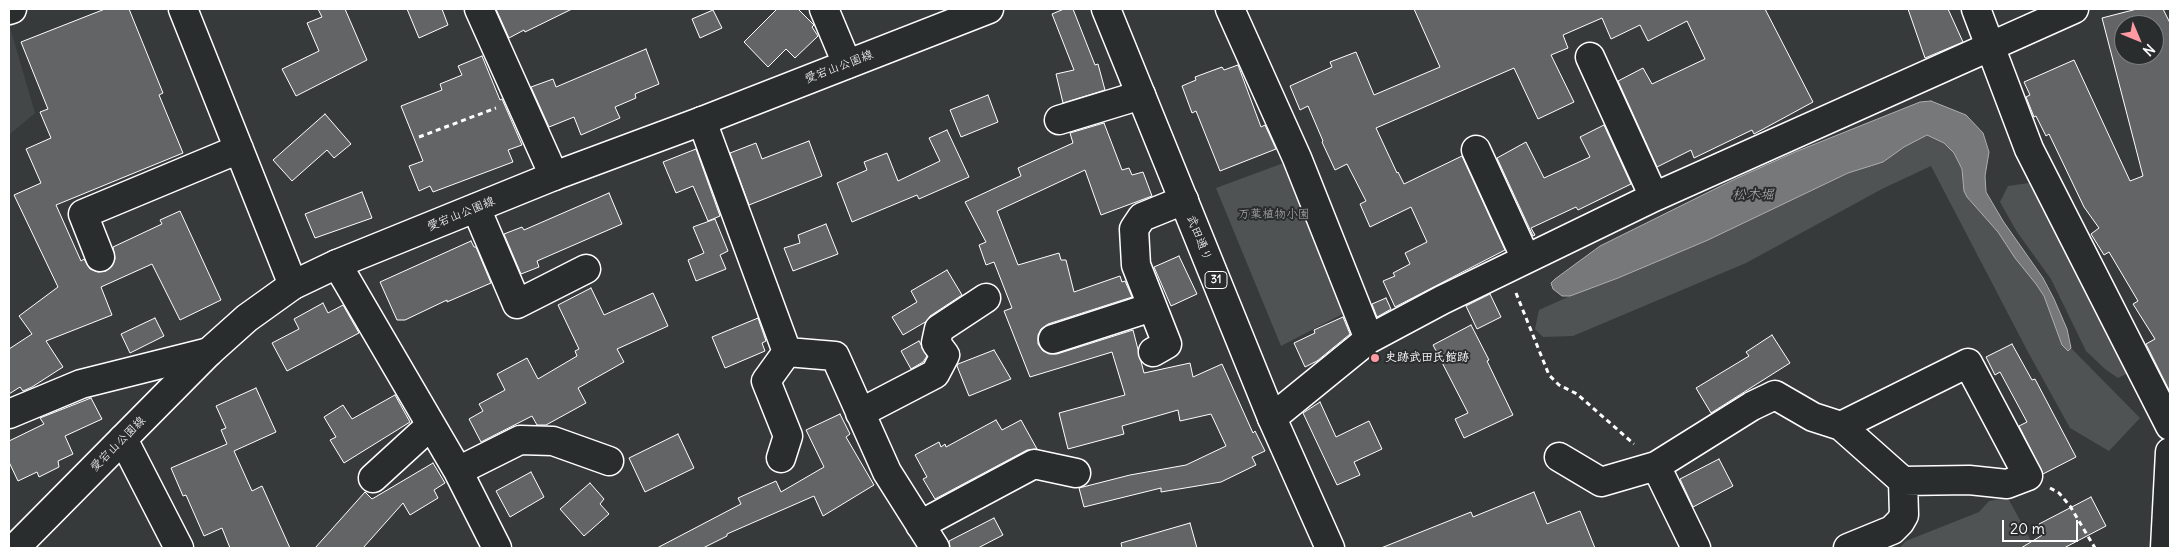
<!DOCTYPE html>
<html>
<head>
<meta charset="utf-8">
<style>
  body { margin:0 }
  #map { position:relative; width:2179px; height:557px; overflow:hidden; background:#373a3b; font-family:Delius,sans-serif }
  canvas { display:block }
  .frame { position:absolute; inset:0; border:10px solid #fff; pointer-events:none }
  .north { position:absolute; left:2114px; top:15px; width:50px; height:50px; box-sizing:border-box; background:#2a2d2e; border:1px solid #7f8182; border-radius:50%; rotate:135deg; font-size:14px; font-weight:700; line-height:20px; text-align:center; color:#fff }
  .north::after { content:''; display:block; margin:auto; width:18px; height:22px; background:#ff9aa2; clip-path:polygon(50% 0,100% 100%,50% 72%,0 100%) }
  .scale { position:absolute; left:2002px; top:520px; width:76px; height:22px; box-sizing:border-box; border:2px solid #fff; border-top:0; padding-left:6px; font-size:15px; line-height:18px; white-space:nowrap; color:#fff; -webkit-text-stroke:4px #2a2d2e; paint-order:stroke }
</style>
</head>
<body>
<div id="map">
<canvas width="2179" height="557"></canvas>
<div class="frame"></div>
<div class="north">N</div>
<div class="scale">20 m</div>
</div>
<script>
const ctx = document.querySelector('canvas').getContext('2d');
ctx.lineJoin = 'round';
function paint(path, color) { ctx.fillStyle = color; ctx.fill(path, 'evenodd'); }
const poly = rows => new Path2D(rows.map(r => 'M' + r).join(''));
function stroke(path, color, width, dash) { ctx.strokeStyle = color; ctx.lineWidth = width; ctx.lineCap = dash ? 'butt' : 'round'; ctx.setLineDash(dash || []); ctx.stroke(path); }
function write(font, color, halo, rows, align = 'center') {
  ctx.font = font + ' Delius,"Klee One",sans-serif'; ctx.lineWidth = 4; ctx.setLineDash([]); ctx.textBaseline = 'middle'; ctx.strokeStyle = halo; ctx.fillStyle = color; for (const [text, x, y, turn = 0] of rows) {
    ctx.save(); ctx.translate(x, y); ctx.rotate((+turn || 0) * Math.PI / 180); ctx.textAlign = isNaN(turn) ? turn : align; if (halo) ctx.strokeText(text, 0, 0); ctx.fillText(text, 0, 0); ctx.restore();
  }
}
paint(poly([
  [9,24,35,113,9,135]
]), '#444748');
paint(poly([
  [1927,135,1944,143,1954,153,1962,169,1964,191,1967,196,1998,232,2015,258,2036,284,2044,296,2063,345,2068,351,2071,348,2140,418,2109,451,2070,428,2028,352,1931,166,1882,189,1746,263,1573,336,1543,337,1535,329,1539,310,1570,296,1618,278,1708,240,1848,173,1883,162,1904,147],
  [1297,158,1356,307,1281,346,1216,188],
  [2029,183,2126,360,2126,374,2118,378,2105,369,2086,351,2051,279,2017,232,2000,202,2008,186],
  [2006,498,2009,500,2035,548,1899,548,1906,541,1979,512,1989,501]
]), '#505354');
const water = poly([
  [1931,101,1966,115,1983,133,1989,152,1985,176,1986,192,2003,221,2043,278,2054,299,2067,329,2071,348,2068,351,2062,345,2044,296,2036,284,2015,258,1998,232,1967,197,1964,191,1962,169,1954,153,1944,143,1927,135,1904,147,1883,162,1848,173,1708,240,1618,278,1570,296,1562,296,1553,289,1551,283,1555,279,1600,246,1735,179,1795,152,1920,102,1931,101]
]);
paint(water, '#767879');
stroke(water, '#adaeaf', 1);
const building = poly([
  [105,9,129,9,163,93,159,95,183,153,56,205,81,261,84,259,90,269,98,272,106,271,112,266,115,259,113,247,162,224,160,220,180,211,221,300,180,320,152,264,101,287,112,315,46,341,63,367,32,387,23,391,20,387,9,394,9,349,32,334,19,316,58,287,14,195,41,183,26,149,51,138,40,112,48,109,21,42,105,9],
  [318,9,345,9,367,60,296,96,282,69,319,51,307,23,322,17,318,9],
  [407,9,442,9,448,25,419,38,407,9],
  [496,9,572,9,525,32,524,30,509,38,496,9],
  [777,9,798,9,814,25,812,27,818,36,795,58,786,49,768,67,744,42,777,9],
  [1064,9,1073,9,1095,65,1098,64,1105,90,1063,103,1056,74,1074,70,1052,14,1064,9],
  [1414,9,1765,9,1813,102,1754,134,1752,130,1694,158,1691,150,1657,167,1618,81,1643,68,1652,84,1705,59,1687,21,1648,41,1640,25,1611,39,1602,18,1563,35,1568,48,1551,55,1574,102,1538,119,1514,68,1376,128,1397,173,1398,172,1404,184,1462,156,1505,250,1395,307,1383,281,1395,276,1393,273,1410,264,1405,253,1427,242,1411,207,1370,227,1360,204,1366,201,1347,164,1335,170,1322,142,1323,141,1308,106,1300,110,1290,86,1332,67,1330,62,1356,52,1374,95,1440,67,1414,9],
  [1908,9,1948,9,1963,42,1925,58,1908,9],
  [2137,9,2163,9,2170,23,2170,392,2146,344,2155,339,2133,304,2138,301,2109,252,2104,255,2091,234,2099,228,2084,207,2049,134,2046,136,2036,116,2034,117,2026,97,2030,95,2024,82,2074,60,2130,181,2143,176,2102,18,2137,9],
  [2124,25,2154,25,2154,55,2124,55,2124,25],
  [713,10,722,28,700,38,692,19,713,10],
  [646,49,659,84,635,94,636,98,615,107,620,118,581,135,574,117,549,127,531,87,553,79,556,87,646,49],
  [482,56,500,100,502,99,522,145,508,150,513,162,433,192,430,186,419,191,409,166,423,161,401,106,442,90,440,84,462,75,458,66,482,56],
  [1238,65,1261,127,1265,125,1276,149,1220,171,1196,111,1192,113,1182,86,1196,80,1195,77,1222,67,1224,70,1238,65],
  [988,95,998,122,961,137,950,110,988,95],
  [325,114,351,144,334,158,327,150,292,181,273,160,325,114],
  [1104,123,1122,170,1129,168,1132,175,1143,172,1152,196,1101,215,1085,170,997,211,1018,265,1059,253,1061,260,1066,260,1074,292,1120,276,1122,282,1125,281,1132,297,1048,324,1041,329,1038,335,1038,344,1043,351,1049,354,1057,354,1133,330,1144,373,1190,363,1193,377,1222,364,1253,433,1255,431,1265,451,1252,457,1256,465,1221,482,1161,492,1161,488,1084,507,1079,488,1130,475,1186,465,1226,446,1211,414,1180,421,1178,410,1122,426,1124,434,1068,449,1059,413,1125,395,1112,352,1030,377,1004,311,1012,308,994,262,986,265,979,245,986,242,965,202,1021,176,1018,168,1073,143,1070,133,1104,123],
  [1604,125,1631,184,1578,210,1576,207,1531,228,1535,235,1533,236,1497,158,1526,142,1544,178,1590,157,1580,137,1604,125],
  [947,130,969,177,919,199,917,195,852,222,837,183,867,170,864,162,887,153,898,181,940,161,929,138,947,130],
  [809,141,822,176,749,205,730,153,756,143,762,159,809,141],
  [696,149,720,216,708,221,693,186,676,193,663,162,696,149],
  [362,192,372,218,315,238,305,214,362,192],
  [609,193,622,224,537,261,539,267,521,274,504,234,522,227,524,230,609,193],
  [715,219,728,251,720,255,726,269,696,281,688,260,704,253,693,227,715,219],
  [826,224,838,254,793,271,784,248,800,243,798,235,826,224],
  [471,241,474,247,476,247,491,283,447,302,447,300,405,320,397,320,380,282,471,241],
  [1179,256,1197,294,1171,306,1154,267,1179,256],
  [947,270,962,295,930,316,927,321,903,335,892,317,917,302,911,291,947,270],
  [591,288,604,315,653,293,668,326,617,349,624,362,578,388,586,403,546,425,537,425,532,416,481,442,469,419,483,411,479,404,505,390,497,374,527,358,538,379,577,356,575,351,579,349,558,305,591,288],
  [1490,294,1501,317,1477,329,1466,306,1490,294],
  [1386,298,1391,309,1377,317,1372,304,1386,298],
  [323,303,328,313,343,305,359,333,287,371,272,343,299,329,294,319,323,303],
  [1343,317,1350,334,1317,361,1305,367,1294,343,1315,333,1314,330,1343,317],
  [155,318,164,336,130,353,121,334,155,318],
  [758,318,766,341,762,343,765,351,725,368,712,337,758,318],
  [1471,325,1489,360,1487,361,1513,415,1464,438,1455,419,1468,413,1433,345,1471,325],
  [1772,335,1790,363,1711,413,1696,388,1749,356,1746,352,1772,335],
  [919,341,927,356,923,362,911,369,901,351,919,341],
  [2012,344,2032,380,2035,379,2076,457,2043,474,2019,426,2027,422,2000,372,1995,375,1986,357,2012,344],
  [994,350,1011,379,969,396,957,366,958,364,994,350],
  [256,388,276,432,234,451,252,491,262,486,290,548,230,548,222,528,204,536,186,495,183,496,171,468,227,444,221,430,226,428,216,406,256,388],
  [395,395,410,422,344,463,330,440,336,437,324,417,343,405,352,419,395,395],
  [91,398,102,419,65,436,73,454,58,461,59,467,39,477,37,472,18,481,9,462,9,441,44,424,40,418,91,398],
  [1320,402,1336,437,1369,421,1382,449,1354,462,1360,475,1337,485,1303,413,1320,402],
  [840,414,850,434,846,437,874,485,823,516,814,496,727,534,727,536,703,548,657,548,741,504,738,498,776,481,781,492,824,467,806,430,840,414],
  [996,420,1002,430,1021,420,1037,449,1027,450,935,499,923,479,927,477,915,455,939,442,941,447,945,444,946,447,996,420],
  [678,434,694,468,645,492,629,458,678,434],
  [1719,459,1733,486,1693,507,1680,479,1719,459],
  [433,463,445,483,434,490,438,498,410,515,403,503,363,548,315,548,365,492,372,499,433,463],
  [531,472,544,497,510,517,496,491,531,472],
  [590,483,604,499,600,504,609,514,584,536,560,509,590,483],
  [1534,492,1547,524,1580,511,1595,548,1381,548,1471,512,1473,517,1534,492],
  [2091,497,2106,526,2064,548,2021,548,2044,534,2039,524,2091,497],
  [994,518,1003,535,978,548,950,548,949,541,994,518],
  [1190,523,1197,548,1122,548,1121,543,1190,523]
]);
paint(building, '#636465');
stroke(building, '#fff', 1);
const minor = poly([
  [183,9,293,285],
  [479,9,554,176],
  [824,9,847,64],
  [1230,9,1297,158,1369,339],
  [1976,9,2029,149,2170,426],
  [9,10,12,9],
  [1590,57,1654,197],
  [1059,120,1141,95],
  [702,121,787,352,835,356,887,472,935,548],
  [1476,150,1526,259],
  [476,208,517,304,586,269],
  [100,257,83,214,239,149],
  [337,264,458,471,497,548],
  [1053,339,1152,307],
  [1153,352,1167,344,1136,265,1134,229,1142,217,1184,200],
  [860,413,935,374,945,355,936,343,939,329,986,298],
  [9,414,81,384,209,352],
  [1272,418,1369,339,1442,300,1654,197,2074,9],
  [1841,426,1968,363,2028,476,2007,484,1969,480,1903,481,1904,515,1900,522,1892,530,1848,548],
  [123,439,179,548],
  [1559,457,1601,482,1656,466,1752,406,1775,395,1813,417,1841,426,1903,481],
  [781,458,788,436,766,381,787,352],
  [1656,466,1696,548],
  [458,471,520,440,553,441,609,461],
  [373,478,431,425],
  [920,525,1034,464,1076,473],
  [2165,548,2170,452]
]);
const major = poly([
  [1106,9,1272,418,1330,548],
  [15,548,209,352,247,318,293,285,337,264,554,176,702,121,989,9]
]);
stroke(minor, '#fff', 31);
stroke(major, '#fff', 31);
stroke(poly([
  [419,137,496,108],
  [1516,293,1549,375,1559,385,1577,394,1634,444],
  [2050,488,2059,493,2070,506,2095,548]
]), '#fff', 3, [5, 4]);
stroke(minor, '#2a2d2e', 28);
stroke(major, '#2a2d2e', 28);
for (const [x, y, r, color] of [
  [1375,358,5,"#ff9aa2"]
]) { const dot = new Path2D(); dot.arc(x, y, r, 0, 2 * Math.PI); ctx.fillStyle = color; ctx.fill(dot); stroke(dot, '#2a2d2e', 2); }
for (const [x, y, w] of [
  [1216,280,22]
]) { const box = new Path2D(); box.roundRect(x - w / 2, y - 8.5, w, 17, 4); ctx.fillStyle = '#2a2d2e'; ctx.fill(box); stroke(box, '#fff', 1); }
write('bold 11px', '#fff', null, [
  ["31",1216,280]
]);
write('12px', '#fff', '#2a2d2e', [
  ["愛宕山公園線",839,67,-21],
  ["愛宕山公園線",461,214,-22],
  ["武田通り",1199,238,68],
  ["愛宕山公園線",118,444,-45]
]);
write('12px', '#b0b2b2', '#2a2d2e', [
  ["万葉植物小園",1274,215]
]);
write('bold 12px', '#fff', '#2a2d2e', [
  ["史跡武田氏館跡",1385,358]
], 'left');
write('italic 14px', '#b4b5b5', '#2a2d2e', [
  ["松木堀",1753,195]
]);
</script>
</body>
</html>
